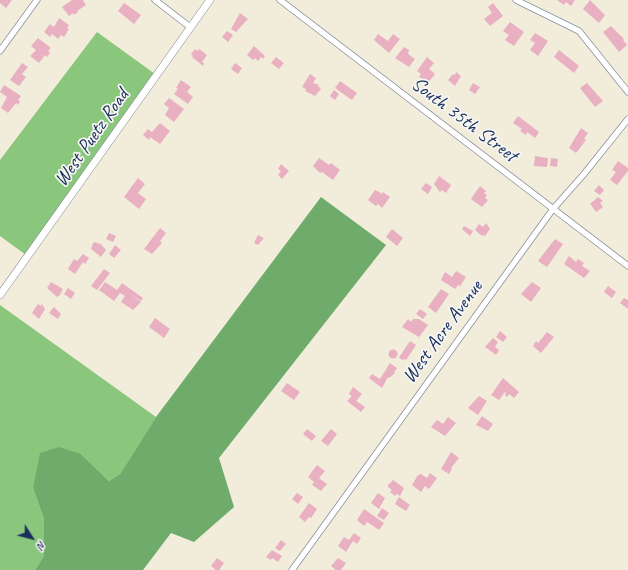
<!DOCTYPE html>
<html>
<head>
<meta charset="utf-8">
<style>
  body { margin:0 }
  #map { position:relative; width:628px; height:570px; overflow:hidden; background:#f2ecdb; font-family:Caveat,sans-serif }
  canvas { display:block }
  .north { position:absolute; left:12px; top:518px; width:40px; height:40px; -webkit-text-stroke:3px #f6f6f2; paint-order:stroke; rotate:126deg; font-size:11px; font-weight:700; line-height:16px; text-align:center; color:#1b2f5e }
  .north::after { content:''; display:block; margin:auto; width:14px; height:18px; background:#1b2f5e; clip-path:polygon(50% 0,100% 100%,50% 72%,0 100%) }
</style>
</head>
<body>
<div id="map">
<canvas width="628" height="570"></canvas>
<div class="north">N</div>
</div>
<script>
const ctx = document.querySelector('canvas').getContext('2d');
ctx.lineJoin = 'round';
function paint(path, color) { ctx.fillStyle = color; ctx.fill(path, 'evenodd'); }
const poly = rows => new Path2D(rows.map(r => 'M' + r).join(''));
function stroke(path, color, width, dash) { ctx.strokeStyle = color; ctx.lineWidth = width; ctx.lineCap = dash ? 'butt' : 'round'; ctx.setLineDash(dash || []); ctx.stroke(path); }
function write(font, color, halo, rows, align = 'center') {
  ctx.font = font + ' Caveat,sans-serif'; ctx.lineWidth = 3.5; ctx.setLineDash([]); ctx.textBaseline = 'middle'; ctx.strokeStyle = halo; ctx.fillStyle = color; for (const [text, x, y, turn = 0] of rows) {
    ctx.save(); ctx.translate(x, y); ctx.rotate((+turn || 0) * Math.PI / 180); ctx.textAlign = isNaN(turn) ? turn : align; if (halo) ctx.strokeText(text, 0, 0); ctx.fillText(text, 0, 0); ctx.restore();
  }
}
paint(poly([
  [97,32,155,74,26,255,0,236,0,160],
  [0,305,156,417,120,474,109,481,81,454,33,488,44,519,44,556,35,570,0,570]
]), '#8ac67b');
paint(poly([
  [321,197,386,245,219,458,234,507,194,542,171,533,143,570,35,570,44,556,44,519,33,488,40,453,59,447,81,454,109,481,120,474,156,417]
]), '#6fab6b');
paint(poly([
  [0,0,12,0,6,8,0,3],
  [72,0,83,0,86,5,77,11,78,12,74,15,73,13,69,16,62,7],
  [557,0,575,0,571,6,566,2,564,5],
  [590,0,605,15,599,23,583,9],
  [124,3,141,15,134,24,118,11],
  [493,3,503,16,490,26,484,19,492,13,488,7],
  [240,13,248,19,236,32,231,29],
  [59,18,69,25,67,28,69,29,64,37,61,35,58,39,52,34,50,37,44,32,50,24,54,27],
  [510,22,524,32,514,46,505,40,509,35,503,31],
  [611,26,624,39,623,40,627,45,619,52,603,32],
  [227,31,233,35,228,42,222,37],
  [535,33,548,41,538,56,530,50,535,43,530,40],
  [378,34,388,41,393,34,400,39,389,53,374,40],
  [38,38,51,48,48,51,50,53,47,57,45,55,39,63,30,56,36,50,31,46],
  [254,46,265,56,263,59,261,57,258,61,255,58,253,60,247,55],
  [404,47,409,50,408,54,415,59,409,67,395,58],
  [195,49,198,51,199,49,207,55,202,62,204,63,203,66,192,57,193,56,191,54],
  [559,50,579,66,574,73,554,57],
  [276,57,284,63,279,69,271,63],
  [427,57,434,63,429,69,435,74,428,83,419,77,421,74,417,71],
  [22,63,28,67,22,74,26,77,19,86,10,80],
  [235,63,242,68,238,74,231,69],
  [456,72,461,76,455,86,448,80,453,74,455,75],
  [310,74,316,78,313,83,319,85,318,86,321,89,315,96,305,91,306,89,302,87],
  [181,80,191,87,187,92,193,97,188,104,174,94,178,89,176,88],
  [340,81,357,93,352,100,335,88],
  [473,83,480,87,475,94,469,90],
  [587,83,603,101,595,107,580,88],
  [4,85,21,96,18,100,20,101,18,105,16,103,8,113,1,108,7,97,0,92],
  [334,90,339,94,335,100,330,96],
  [169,98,184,109,174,122,165,115,169,108,164,104],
  [518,116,539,132,535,138,527,132,526,135,520,131,522,129,513,123],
  [160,123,170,131,160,144,150,137,149,140,143,135,148,129,152,132],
  [581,128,588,133,584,139,586,140,576,153,569,148],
  [535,156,548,158,547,167,534,166],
  [319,158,329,165,331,163,340,170,333,180,322,172,320,173,313,166],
  [551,158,558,159,557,167,550,166],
  [618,161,628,168,628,171,617,185,610,180,616,172,612,170],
  [281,164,289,171,282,179,278,175,281,171,278,169],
  [439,176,451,185,446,193,442,190,440,192,434,184],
  [138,178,145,184,138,193,146,199,139,209,124,197],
  [426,183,432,187,428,194,421,189],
  [599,185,604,190,600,195,594,191],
  [480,186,486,191,484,193,487,195,485,198,488,200,482,207,471,199],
  [375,190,381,193,381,195,383,192,390,197,382,208,378,204,376,206,368,200],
  [598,197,603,201,600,203,603,207,596,212,590,204],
  [486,223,490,229,485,236,483,235,482,236,475,230,479,224,483,227],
  [464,226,473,231,470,236,462,229],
  [160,228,166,233,160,241,162,243,152,254,144,249],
  [392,229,403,238,397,246,386,237],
  [109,233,116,236,113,242,106,239],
  [258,235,264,238,258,245,254,243],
  [555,239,563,244,547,267,538,261],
  [96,242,99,244,100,243,106,250,101,257,91,249,93,243],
  [115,245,121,250,114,258,109,254],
  [83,254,89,258,85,264,83,262,75,274,68,269,74,259,77,261],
  [569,256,576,262,578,259,584,263,582,266,590,271,584,278,564,264],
  [104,269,110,273,97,290,91,286],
  [456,271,466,277,460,286,458,285,455,289,441,280,445,272,452,277],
  [51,282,63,289,60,295,57,297,47,288],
  [105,282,117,290,122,283,143,298,141,301,132,295,141,302,133,310,121,302,125,296,120,293,114,301,99,290],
  [532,282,541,288,531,302,521,294],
  [608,286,616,292,612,298,604,292],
  [68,288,75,293,71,299,64,294],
  [441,289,449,294,436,313,428,307],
  [624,298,628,300,628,309,620,303],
  [38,304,41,306,42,304,45,309,39,319,32,313],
  [54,307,61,314,58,319,49,313],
  [420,309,427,314,423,319,416,314],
  [155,318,170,329,164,338,149,327],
  [408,319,411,322,413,319,419,319,428,325,419,337,402,327],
  [500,331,507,337,503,342,496,337],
  [547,332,554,337,541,353,533,346,536,341,538,343],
  [493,338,498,342,495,347,499,350,496,355,485,347],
  [410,341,416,345,406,360,404,359,403,360,399,358,400,356],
  '388.5 354a4.5 4.5 0 1 1 9 0a4.5 4.5 0 1 1-9 0Z',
  [390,363,397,368,394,372,395,373,389,378,388,377,382,388,369,378,372,374,380,379],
  [503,378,519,392,514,398,509,394,507,397,505,395,506,393,505,392,499,400,491,395],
  [287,383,300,392,294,400,281,391],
  [353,387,362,394,356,401,365,407,361,412,347,401,352,396,349,394],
  [479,396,487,401,478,415,468,408],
  [482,416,493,424,488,431,476,425],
  [448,417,456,423,445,436,431,427,437,420,443,424],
  [307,429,316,436,312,441,303,434],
  [331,429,337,434,328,446,321,441],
  [451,452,459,458,451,468,452,469,449,474,441,469],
  [317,465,325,471,319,478,327,484,321,491,312,485,314,482,308,477],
  [430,473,437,478,429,489,425,486,421,492,412,485,418,475,421,474,427,478],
  [393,480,404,488,400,496,397,494,395,496,390,492,392,490,388,487,388,485],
  [297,493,303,497,298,504,292,499],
  [378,493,385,498,379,509,371,503],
  [399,497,410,505,406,511,395,504],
  [309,503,317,509,311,518,309,517,305,522,299,517],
  [382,508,389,513,384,520,377,516],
  [364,509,384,523,379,530,367,522,364,526,357,520],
  [354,533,361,538,357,544,353,541,346,552,338,546,344,537,349,540],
  [281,540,286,544,280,551,275,548],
  [272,550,282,556,278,562,272,558,271,560,266,557],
  [217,558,224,563,219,570,216,570,211,566],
  [338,558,346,563,341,570,336,570,331,566]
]), '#e9b0c1');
const minor = poly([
  [155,0,190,27],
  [280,0,628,266],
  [516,0,579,31,628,92],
  [0,51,37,0],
  [292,570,553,209,584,174,628,119]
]);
const tertiary = poly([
  [0,295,210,0]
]);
stroke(minor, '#868e9c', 7);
stroke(tertiary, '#868e9c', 8);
stroke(minor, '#fff', 5.5);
stroke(tertiary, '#fff', 7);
write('20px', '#1b2f5e', '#f6f6f2', [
  ["South 35th Street",464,120,37],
  ["West Puetz Road",92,138,-55],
  ["West Acre Avenue",443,332,-54]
]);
</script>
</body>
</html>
